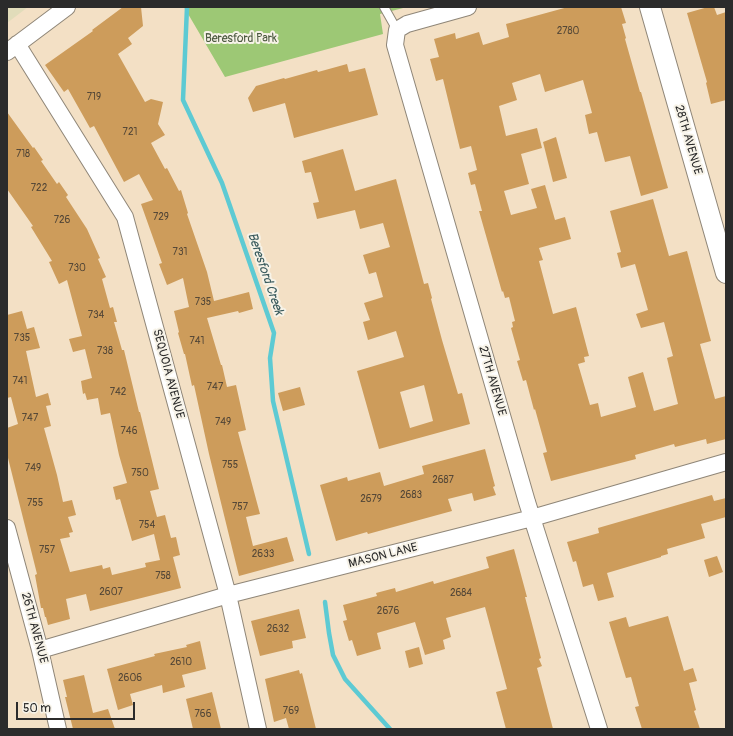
<!DOCTYPE html>
<html>
<head>
<meta charset="utf-8">
<style>
  body { margin:0 }
  #map { position:relative; width:733px; height:736px; overflow:hidden; background:#f3e0c5; font-family:Pangolin,sans-serif }
  canvas { display:block }
  .frame { position:absolute; inset:0; border:8px solid #2b2b2b; pointer-events:none }
  .scale { position:absolute; left:16px; top:702px; width:119px; height:18px; box-sizing:border-box; border:2px solid #2b2b2b; border-top:0; padding-left:5px; font-size:12px; line-height:14px; white-space:nowrap; color:#2b2b2b; -webkit-text-stroke:3px #f7f3e8; paint-order:stroke }
</style>
</head>
<body>
<div id="map">
<canvas width="733" height="736"></canvas>
<div class="frame"></div>
<div class="scale">50 m</div>
</div>
<script>
const ctx = document.querySelector('canvas').getContext('2d');
ctx.lineJoin = 'round';
function paint(path, color) { ctx.fillStyle = color; ctx.fill(path, 'evenodd'); }
const poly = rows => new Path2D(rows.map(r => 'M' + r).join(''));
function stroke(path, color, width, dash) { ctx.strokeStyle = color; ctx.lineWidth = width; ctx.lineCap = dash ? 'butt' : 'round'; ctx.setLineDash(dash || []); ctx.stroke(path); }
function write(font, color, halo, rows, align = 'center') {
  ctx.font = font + ' Pangolin,sans-serif'; ctx.lineWidth = 4; ctx.setLineDash([]); ctx.textBaseline = 'middle'; ctx.strokeStyle = halo; ctx.fillStyle = color; for (const [text, x, y, turn = 0] of rows) {
    ctx.save(); ctx.translate(x, y); ctx.rotate((+turn || 0) * Math.PI / 180); ctx.textAlign = isNaN(turn) ? turn : align; if (halo) ctx.strokeText(text, 0, 0); ctx.fillText(text, 0, 0); ctx.restore();
  }
}
paint(poly([
  [7,7,28,7,7,23]
]), '#e1dcba');
paint(poly([
  [184,7,407,7,380,14,383,34,225,77]
]), '#9dc875');
stroke(poly([
  [187,7,183,100,222,183,274,333,270,358,273,401,309,554],
  [325,602,329,633,333,655,345,679,390,729]
]), '#5dcad3', 4.5);
paint(poly([
  [123,7,141,7,143,26,128,38,132,44,118,54,145,102,151,99,163,102,158,124,165,135,151,143,165,169,167,168,179,191,181,190,188,213,187,214,207,272,214,301,249,292,253,309,239,313,238,311,207,318,221,365,222,365,227,387,236,385,246,430,238,432,260,514,246,517,253,546,287,537,294,561,239,576,209,454,194,385,192,386,185,354,184,354,178,333,179,332,174,311,189,307,183,278,167,285,159,264,162,263,141,204,153,200,139,174,124,182,94,126,90,128,68,89,64,92,45,65,93,31,92,30],
  [568,7,621,7,626,23,622,24,626,38,625,39,640,92,641,92,668,188,641,196,630,156,605,162,597,132,589,134,585,115,592,113,583,80,545,92,540,74,512,83,517,100,499,106,506,136,537,128,542,148,521,154,529,184,504,191,511,215,537,208,531,189,545,185,555,220,565,217,571,239,539,248,543,260,539,261,553,314,576,307,589,356,584,357,585,362,578,364,590,405,598,403,601,417,636,407,628,377,643,372,654,411,678,404,667,358,673,356,664,322,641,328,636,314,648,310,635,264,621,268,617,253,621,252,610,211,653,199,669,256,687,251,711,341,700,344,715,399,726,396,726,439,707,444,706,439,675,447,674,444,635,455,636,459,551,481,543,453,547,452,535,409,534,410,526,380,523,381,517,361,520,360,511,328,513,327,512,322,515,321,509,297,505,298,503,291,502,292,479,211,482,211,475,184,471,185,468,173,477,170,471,146,460,149,443,79,436,81,430,59,439,57,434,39,455,33,456,39,479,32,483,45,509,37,506,24],
  [708,7,714,7,717,15,726,12,726,100,711,104,706,83,707,82,687,13],
  [347,64,349,72,365,68,378,115,294,138,285,103,253,112,248,98,256,86,284,78,285,79,317,70,318,72],
  [7,112,33,148,34,147,43,160,41,161,57,184,59,182,68,195,66,197,87,229,100,258,98,259,106,277,102,279,110,308,113,307,117,322,114,322,122,350,124,350,139,412,140,412,159,489,150,491,157,517,165,515,171,538,176,537,180,555,173,557,181,588,90,611,86,594,66,599,70,619,48,625,46,617,45,617,43,608,41,608,35,575,37,574,7,454,7,428,18,424,11,397,7,398,7,315,22,311,27,329,34,327,40,348,26,351,36,397,48,393,51,405,46,406,51,426,44,428,57,475,63,502,72,500,76,515,68,517,73,532,69,533,70,537,60,539,70,572,102,565,103,569,110,567,112,575,146,567,145,563,160,560,154,534,132,541,120,499,116,500,113,487,127,483,119,455,110,413,101,415,98,398,87,400,85,393,83,394,81,381,92,378,85,349,73,352,69,339,82,336,67,280,59,284,49,262,52,261,31,227,33,226,7,189],
  [556,137,567,178,553,182,543,142],
  [343,149,355,191,396,179,424,284,428,283,432,298,431,299,442,340,458,394,462,393,470,424,379,449,357,371,404,357,396,331,368,340,363,322,370,320,364,303,383,297,376,272,369,274,363,255,390,247,383,223,360,229,355,210,317,219,313,203,319,202,311,172,305,173,302,161],
  [424,385,433,421,410,428,400,392],
  [300,387,305,405,283,411,278,393],
  [485,449,495,486,493,487,496,495,474,501,472,493,448,499,452,511,368,534,367,532,336,541,320,485,347,477,348,481,380,472,384,486,424,474,422,466],
  [712,495,714,501,726,498,726,517,701,524,705,538,667,549,668,554,661,556,661,557,607,573,614,597,598,601,593,584,583,587,576,561,573,562,567,542,599,533,598,528],
  [514,549,527,597,525,597,541,658,539,659,542,666,537,668,553,729,506,729,496,692,507,689,485,607,446,618,451,637,443,640,445,649,425,655,415,622,377,633,381,649,357,656,352,640,349,641,343,621,347,620,343,605,377,596,376,593,395,588,396,592,433,581,434,584,489,568,486,557],
  [717,556,723,572,709,577,704,560],
  [299,609,306,638,292,641,293,648,260,656,251,621],
  [668,616,684,671,693,668,697,681,689,683,696,710,694,711,700,729,642,729,635,707,639,706,631,677,626,678,609,622,626,617,629,627],
  [200,641,206,669,182,675,185,687,163,693,162,685,130,694,133,705,118,710,107,669,155,656,154,654,187,647,186,645],
  [419,647,423,664,409,668,405,651],
  [299,670,300,674,302,673,316,729,289,729,286,718,274,722,265,679],
  [84,675,93,713,108,709,115,729,73,729,65,697,67,697,63,680],
  [212,692,221,729,193,729,186,699]
]), '#cd9c5b');
const service = poly([
  [384,7,397,30]
]);
const minor = poly([
  [468,7,407,24,397,30,395,45,527,502,599,729],
  [17,44,125,217,228,595,258,729],
  [7,52,67,7],
  [7,528,40,650,58,729],
  [40,650,228,595,532,518,726,462]
]);
const tertiary = poly([
  [650,7,726,273]
]);
stroke(service, '#8f8678', 10);
stroke(minor, '#8f8678', 18);
stroke(tertiary, '#8f8678', 22);
stroke(service, '#fff', 8);
stroke(minor, '#fff', 16);
stroke(tertiary, '#fff', 20);
write('10px', '#544737', null, [
  ["2780",568,31],
  ["719",94,97],
  ["721",130,132],
  ["718",23,154],
  ["722",39,188],
  ["729",161,217],
  ["726",62,220],
  ["731",180,252],
  ["730",77,268],
  ["735",203,302],
  ["734",96,315],
  ["735",22,338],
  ["741",197,341],
  ["738",105,351],
  ["741",20,381],
  ["747",215,387],
  ["742",118,392],
  ["747",30,418],
  ["749",223,422],
  ["746",129,431],
  ["755",230,465],
  ["749",33,468],
  ["750",140,473],
  ["2687",443,480],
  ["2683",411,495],
  ["2679",371,499],
  ["755",35,503],
  ["757",240,507],
  ["754",147,525],
  ["757",47,550],
  ["2633",263,554],
  ["758",163,576],
  ["2607",111,592],
  ["2684",461,593],
  ["2676",388,611],
  ["2632",278,629],
  ["2610",181,662],
  ["2606",130,678],
  ["769",291,711],
  ["766",203,714]
]);
write('12px', '#4d5a41', '#f7f3e8', [
  ["Beresford Park",241,39]
]);
write('12px', '#2b2b2b', '#f7f3e8', [
  ["28TH AVENUE",688,140,74],
  ["SEQUOIA AVENUE",168,374,75],
  ["27TH AVENUE",492,381,74],
  ["MASON LANE",383,556,-14],
  ["26TH AVENUE",34,628,75]
]);
write('italic 13px', '#3a5b5d', '#f7f3e8', [
  ["Beresford Creek",265,274,71]
]);
</script>
</body>
</html>
